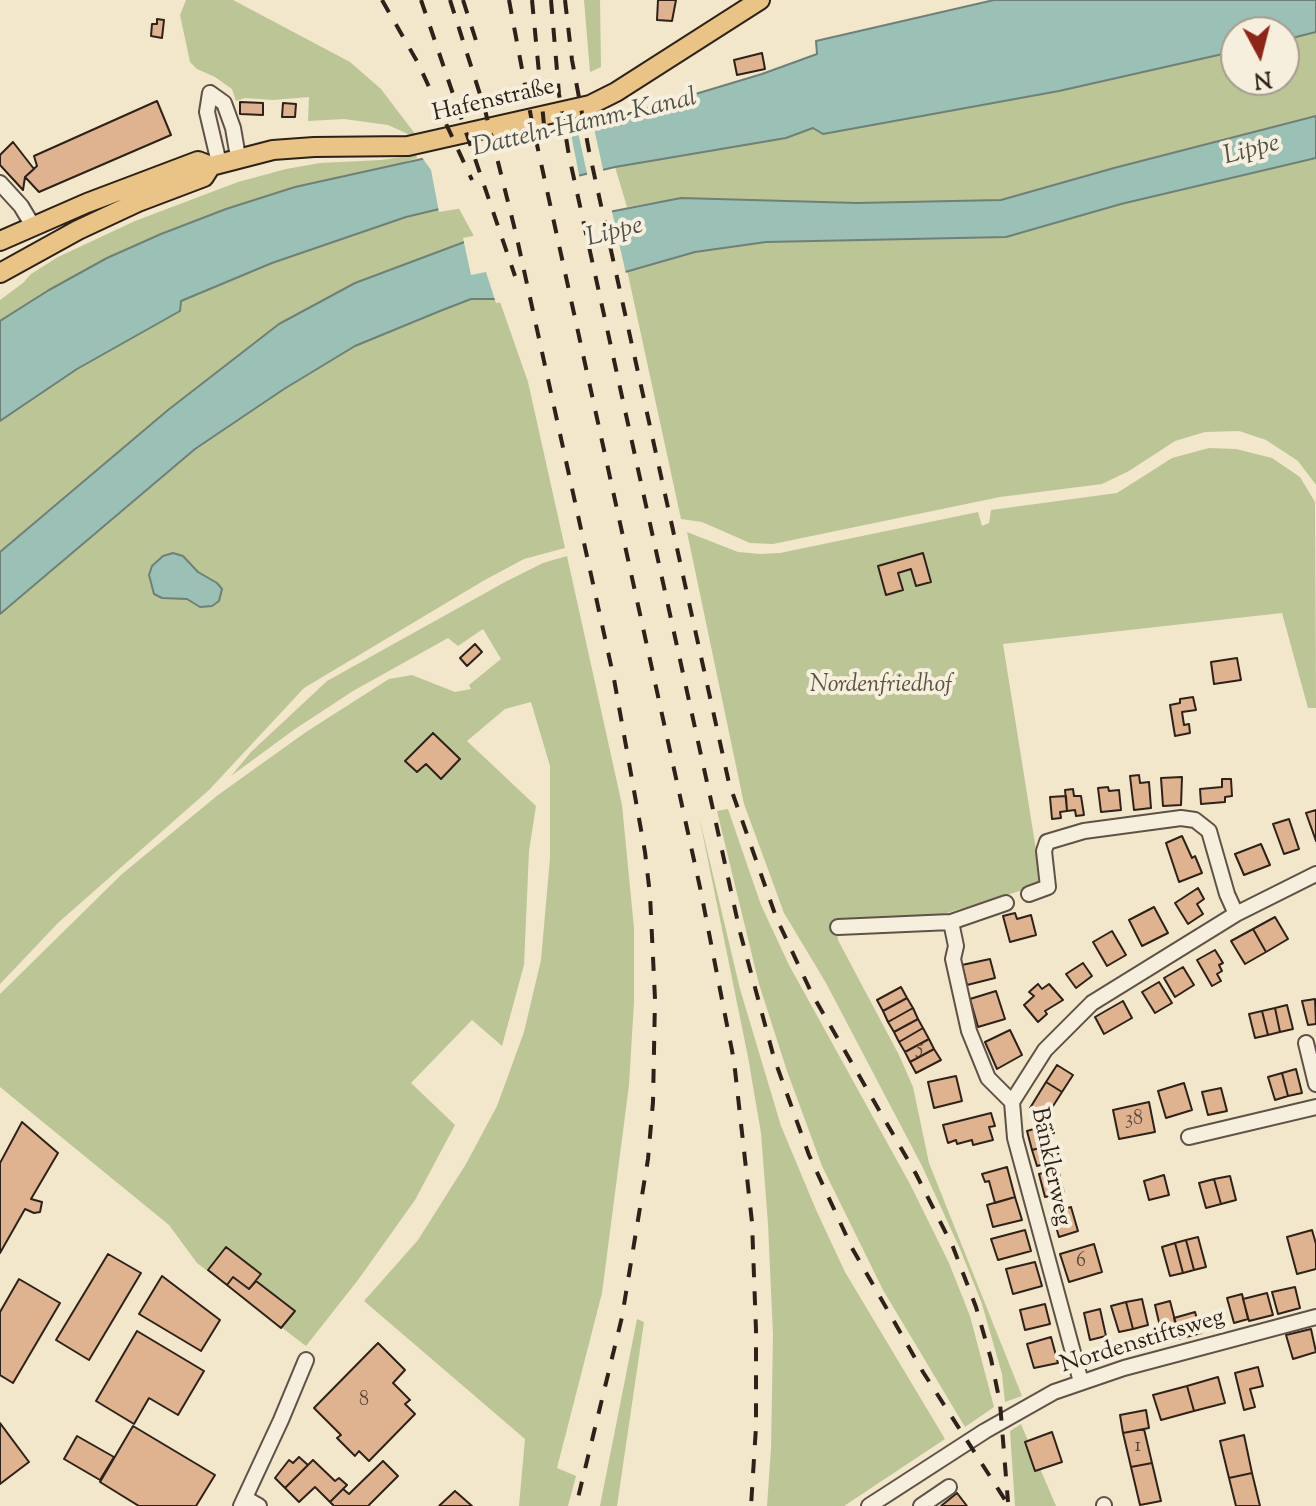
<!DOCTYPE html>
<html>
<head>
<meta charset="utf-8">
<style>
  body { margin:0 }
  #map { position:relative; width:1316px; height:1506px; overflow:hidden; background:#f2e7cb; font-family:"Sorts Mill Goudy",serif }
  canvas { display:block }
  .north { position:absolute; left:1220px; top:16px; width:80px; height:80px; box-sizing:border-box; background:#f7efdd; border:2px solid #a79d8f; border-radius:50%; rotate:173deg; font-size:22px; font-weight:700; line-height:32px; text-align:center; color:#2e2119 }
  .north::after { content:''; display:block; margin:auto; width:28px; height:36px; background:#8f2418; clip-path:polygon(50% 0,100% 100%,50% 72%,0 100%) }
</style>
</head>
<body>
<div id="map">
<canvas width="1316" height="1506"></canvas>
<div class="north">N</div>
</div>
<script>
const ctx = document.querySelector('canvas').getContext('2d');
ctx.lineJoin = 'round';
function paint(path, color) { ctx.fillStyle = color; ctx.fill(path, 'evenodd'); }
const poly = rows => new Path2D(rows.map(r => 'M' + r).join(''));
function stroke(path, color, width, dash) { ctx.strokeStyle = color; ctx.lineWidth = width; ctx.lineCap = dash ? 'butt' : 'round'; ctx.setLineDash(dash || []); ctx.stroke(path); }
function write(font, color, halo, rows, align = 'center') {
  ctx.font = font + ' "Sorts Mill Goudy",serif'; ctx.lineWidth = 8; ctx.setLineDash([]); ctx.textBaseline = 'middle'; ctx.strokeStyle = halo; ctx.fillStyle = color; for (const [text, x, y, turn = 0] of rows) {
    ctx.save(); ctx.translate(x, y); ctx.rotate((+turn || 0) * Math.PI / 180); ctx.textAlign = isNaN(turn) ? turn : align; if (halo) ctx.strokeText(text, 0, 0); ctx.fillText(text, 0, 0); ctx.restore();
  }
}
paint(poly([
  [186,0,233,0,350,62,381,89,419,139,388,125,344,119,308,121,309,97,273,100,245,98,236,101,232,89,215,77,197,69,190,62,180,15],
  [584,0,600,0,601,67,590,72],
  [1316,32,1316,116,1114,168,1001,200,857,203,681,198,627,207,615,167,786,138,813,128,887,122,1059,91,1236,51,1236,80,1284,80,1284,40],
  [416,155,417,158,401,163,295,187,226,209,0,321,0,300,23,283,31,274,58,257,135,221,238,182,286,169,320,163,381,160],
  [1316,158,1316,485,1298,461,1266,440,1239,431,1205,432,1175,441,1129,471,1102,484,1000,497,773,544,750,543,702,522,681,519,627,270,695,252,766,242,1006,237,1121,204],
  [457,205,475,238,355,283,279,324,168,410,0,552,0,421,77,369,179,311,181,301,272,263,355,234,406,217],
  [471,299,499,299,528,382,565,548,524,559,483,581,304,688,209,790,59,922,0,984,0,614,195,449,284,389,355,346],
  [1209,448,1236,449,1272,458,1300,477,1315,502,1316,708,1308,708,1282,613,1003,644,1041,881,1033,887,937,916,836,920,838,940,899,1055,913,1087,929,1163,1022,1396,1005,1402,1002,1374,982,1304,960,1249,922,1166,826,983,784,913,744,804,687,532,738,552,760,554,780,553,978,512,982,526,989,523,991,510,1117,493,1172,458],
  [567,556,622,805,634,928,634,1002,629,1085,602,1293,557,1468,576,1476,568,1506,519,1506,525,1439,364,1301,418,1240,466,1164,497,1106,524,1032,541,960,550,858,550,766,531,702,505,709,467,741,536,806,529,851,524,965,502,1046,472,1020,411,1083,455,1125,415,1200,358,1280,306,1346,197,1263,169,1225,0,1087,0,994,122,874,218,795,306,732,389,679,412,675,455,692,471,689,469,685,501,659,483,629,458,646,448,638,353,691,295,729,231,776,251,752,327,681,505,582,543,563],
  [728,809,761,905,789,965,910,1184,949,1263,970,1316,994,1407,965,1427,883,1290,822,1166,787,1071,759,984,717,811],
  [699,816,740,989,781,1126,817,1212,845,1272,945,1439,844,1506,767,1506,771,1449,773,1335,768,1224,761,1133,748,1057],
  [637,1319,644,1322,617,1506,600,1506],
  [1021,1424,1056,1506,1015,1506,1010,1431]
]), '#bcc596');
const water = poly([
  [994,0,1316,0,1316,32,1284,40,1284,32,1236,32,1236,51,1059,91,823,134,813,128,786,138,615,167,406,217,272,263,181,301,180,311,77,369,0,421,0,321,49,290,107,258,161,234,226,209,295,187,639,111,762,74,817,54,816,41,994,0],
  [1316,116,1316,158,1121,204,1006,237,766,242,695,252,566,289,499,299,471,299,440,311,355,346,284,389,195,449,0,614,0,552,168,410,279,324,355,283,475,238,681,198,857,203,1001,200,1114,168,1316,116],
  [173,553,183,556,198,572,217,583,222,589,219,601,212,606,200,607,187,599,162,598,154,594,149,575,152,566,163,556,173,553]
]);
paint(water, '#9bc0b6');
stroke(water, '#6f8077', 2);
paint(poly([
  [592,119,604,174,588,178,576,123,572,123],
  [569,124,580,180,457,209,439,212,431,170,421,156,415,154],
  [611,207,626,274,567,293,496,303,486,272,471,275,463,238]
]), '#f2e7cb');
const building = poly([
  [658,0,676,0,672,21,657,20,658,0],
  [157,19,164,20,162,38,151,36,152,24,157,24,157,19],
  [762,53,765,69,737,75,734,60,762,53],
  [157,101,171,135,39,192,25,177,37,166,34,156,157,101],
  [240,102,263,103,263,115,240,114,240,102],
  [283,103,296,104,295,117,282,117,283,103],
  [13,142,34,169,25,177,23,190,0,165,0,155,13,142],
  [923,553,931,582,916,586,911,569,898,573,903,590,886,595,878,566,923,553],
  [475,644,482,652,467,666,460,658,475,644],
  [1237,658,1241,680,1214,684,1211,662,1237,658],
  [1193,697,1196,710,1182,712,1184,725,1189,724,1190,733,1175,736,1170,705,1180,703,1180,699,1193,697],
  [433,733,460,759,441,779,426,764,417,772,405,761,433,733],
  [1139,775,1140,783,1149,782,1151,808,1134,810,1130,776,1139,775],
  [1182,777,1181,805,1163,806,1161,778,1182,777],
  [1222,779,1231,779,1232,796,1225,797,1225,802,1201,804,1200,789,1222,787,1222,779],
  [1108,787,1109,791,1119,790,1121,810,1101,812,1098,788,1108,787],
  [1073,789,1074,796,1081,796,1084,815,1076,816,1075,810,1067,811,1065,790,1073,789],
  [1066,796,1067,811,1060,812,1061,818,1052,819,1050,797,1066,796],
  [1316,810,1316,841,1306,813,1316,810],
  [1289,819,1299,849,1284,854,1273,824,1289,819],
  [1182,836,1192,858,1195,856,1202,873,1179,882,1166,843,1182,836],
  [1261,844,1270,865,1244,875,1235,854,1261,844],
  [1198,888,1204,899,1197,904,1203,914,1188,924,1175,903,1198,888],
  [1154,907,1168,933,1142,946,1129,920,1154,907],
  [1015,913,1017,919,1031,915,1036,935,1010,942,1003,916,1015,913],
  [1275,917,1288,939,1266,952,1253,929,1275,917],
  [1253,929,1266,952,1245,964,1231,941,1253,929],
  [1112,931,1126,955,1107,966,1093,942,1112,931],
  [1215,950,1223,963,1219,965,1222,971,1217,974,1221,981,1212,986,1197,960,1215,950],
  [990,959,995,978,967,985,962,965,990,959],
  [1083,963,1092,976,1076,988,1066,974,1083,963],
  [1183,967,1194,985,1175,997,1164,978,1183,967],
  [1159,982,1172,1003,1155,1013,1142,992,1159,982],
  [1038,984,1042,989,1049,984,1063,1000,1045,1011,1047,1014,1038,1022,1024,1005,1034,996,1029,992,1038,984],
  [901,987,907,998,883,1011,877,1000,901,987],
  [996,991,1005,1019,978,1027,970,999,996,991],
  [907,998,913,1008,888,1022,883,1011,907,998],
  [1315,999,1316,1024,1308,1025,1302,1001,1315,999],
  [1123,1001,1132,1018,1104,1034,1095,1017,1123,1001],
  [1287,1005,1293,1029,1280,1032,1275,1008,1287,1005],
  [913,1008,918,1019,894,1032,888,1022,913,1008],
  [1275,1008,1280,1032,1268,1035,1262,1011,1275,1008],
  [1262,1011,1268,1035,1255,1038,1249,1014,1262,1011],
  [918,1019,923,1028,899,1042,894,1032,918,1019],
  [923,1028,929,1039,905,1052,899,1042,923,1028],
  [1010,1030,1022,1055,997,1069,985,1042,1010,1030],
  [929,1039,934,1049,910,1062,905,1052,929,1039],
  [934,1049,941,1060,916,1073,910,1062,934,1049],
  [1057,1065,1073,1075,1062,1092,1046,1082,1057,1065],
  [1296,1069,1302,1093,1288,1096,1282,1073,1296,1069],
  [1282,1073,1288,1096,1275,1100,1268,1077,1282,1073],
  [956,1076,962,1101,934,1108,928,1082,956,1076],
  [1046,1082,1062,1092,1046,1117,1030,1108,1046,1082],
  [1184,1083,1192,1110,1166,1118,1158,1091,1184,1083],
  [1221,1088,1227,1111,1208,1115,1202,1092,1221,1088],
  [1149,1102,1155,1132,1119,1139,1113,1110,1149,1102],
  [991,1113,995,1126,989,1127,993,1140,973,1145,972,1140,957,1144,956,1140,948,1143,943,1125,991,1113],
  [22,1122,58,1153,31,1199,42,1202,40,1212,34,1213,25,1209,0,1253,0,1163,22,1122],
  [1051,1124,1054,1133,1049,1134,1052,1145,1032,1150,1027,1131,1051,1124],
  [1052,1145,1053,1150,1057,1149,1060,1160,1037,1166,1032,1150,1052,1145],
  [1007,1167,1015,1197,995,1203,989,1181,985,1182,982,1174,1007,1167],
  [1058,1169,1064,1193,1045,1197,1039,1174,1058,1169],
  [1164,1175,1169,1195,1149,1200,1144,1181,1164,1175],
  [1230,1176,1236,1200,1221,1204,1214,1179,1230,1176],
  [1214,1179,1221,1204,1206,1208,1199,1183,1214,1179],
  [1015,1197,1022,1220,993,1227,987,1205,1015,1197],
  [1071,1207,1078,1231,1059,1237,1052,1213,1071,1207],
  [1025,1230,1031,1251,998,1260,991,1239,1025,1230],
  [1312,1230,1316,1244,1316,1269,1297,1274,1287,1237,1312,1230],
  [1198,1237,1206,1267,1194,1270,1186,1240,1198,1237],
  [1186,1240,1194,1270,1183,1273,1175,1243,1186,1240],
  [1175,1243,1183,1273,1170,1276,1162,1247,1175,1243],
  [1094,1244,1102,1272,1069,1282,1060,1254,1094,1244],
  [226,1247,261,1274,249,1289,233,1277,227,1285,208,1270,226,1247],
  [108,1254,141,1273,89,1360,56,1340,108,1254],
  [1035,1262,1042,1286,1013,1294,1006,1269,1035,1262],
  [162,1276,220,1320,201,1351,139,1314,162,1276],
  [233,1277,249,1289,256,1281,295,1311,281,1328,227,1285,233,1277],
  [19,1279,60,1303,13,1383,0,1375,0,1312,19,1279],
  [1295,1287,1300,1308,1278,1314,1272,1292,1295,1287],
  [1267,1293,1273,1315,1249,1321,1243,1299,1267,1293],
  [1242,1294,1248,1319,1234,1323,1227,1298,1242,1294],
  [1142,1299,1148,1325,1133,1329,1126,1302,1142,1299],
  [1170,1301,1177,1328,1161,1331,1155,1305,1170,1301],
  [1126,1302,1133,1329,1119,1332,1111,1306,1126,1302],
  [1045,1304,1050,1324,1025,1330,1020,1310,1045,1304],
  [1100,1309,1106,1336,1090,1340,1084,1313,1100,1309],
  [1195,1312,1201,1333,1179,1339,1174,1318,1195,1312],
  [1311,1329,1316,1352,1293,1359,1286,1335,1311,1329],
  [137,1331,204,1371,178,1415,149,1398,134,1424,96,1401,137,1331],
  [1051,1337,1058,1363,1034,1368,1027,1344,1051,1337],
  [378,1343,405,1370,393,1383,410,1400,405,1404,415,1414,369,1461,359,1451,355,1456,337,1438,341,1435,314,1408,378,1343],
  [1258,1367,1263,1386,1250,1389,1255,1407,1244,1410,1235,1373,1258,1367],
  [1218,1377,1225,1403,1194,1411,1187,1386,1218,1377],
  [1187,1386,1194,1411,1161,1420,1153,1395,1187,1386],
  [1146,1410,1149,1428,1123,1433,1120,1415,1146,1410],
  [0,1423,29,1462,0,1484,0,1423],
  [133,1426,215,1475,196,1506,139,1506,100,1482,133,1426],
  [1144,1429,1152,1463,1131,1467,1123,1433,1144,1429],
  [1052,1432,1062,1462,1035,1471,1025,1442,1052,1432],
  [1244,1435,1252,1473,1229,1478,1220,1441,1244,1435],
  [77,1436,114,1457,100,1480,64,1459,77,1436],
  [299,1457,308,1465,285,1488,275,1478,289,1460,293,1463,299,1457],
  [313,1460,335,1481,339,1478,347,1485,330,1502,315,1487,299,1502,285,1488,313,1460],
  [383,1461,398,1476,368,1506,334,1506,330,1502,343,1489,349,1494,383,1461],
  [1152,1463,1161,1501,1140,1505,1131,1467,1152,1463],
  [1252,1473,1260,1506,1236,1506,1229,1478,1252,1473],
  [455,1491,472,1506,439,1506,455,1491],
  [957,1493,967,1506,941,1506,957,1493]
]);
paint(building, '#e0b390');
stroke(building, '#2e2119', 2);
const minor = poly([
  [219,163,207,112,210,93,224,103,233,128,238,157],
  [0,183,21,206,33,226],
  [1029,894,1048,887,1044,851,1047,842,1084,831,1181,818,1195,820,1209,831,1227,894,1236,914],
  [951,922,956,946,953,959,969,1031,988,1078,1012,1102],
  [838,927,951,922,1006,903],
  [1306,1043,1316,1084],
  [1189,1137,1316,1107],
  [1081,1382,1015,1138,1012,1102,1045,1050,1092,1003,1236,914,1316,874],
  [245,1498,259,1506],
  [1104,1505,1104,1506],
  [241,1506,281,1420,306,1360],
  [869,1506,985,1431,1054,1392,1124,1368,1316,1317],
  [921,1506,949,1487]
]);
const major = poly([
  [0,241,87,203,198,161,211,166,273,150,314,147,408,146,590,105,616,92,760,0],
  [0,273,78,230,138,202,204,177,211,166]
]);
stroke(minor, '#5f5246', 18);
stroke(major, '#2e2119', 22);
stroke(minor, '#f7efdd', 14);
stroke(major, '#e9c486', 18);
stroke(poly([
  [382,0,418,63,472,180],
  [421,0,515,276],
  [450,0,485,110,516,234,614,679,645,852,650,895,655,999,653,1102,648,1159,622,1317,576,1506],
  [463,0,479,50],
  [509,0,532,122,701,892,734,1061,752,1222,756,1330,756,1427,751,1506],
  [532,0,544,125],
  [551,0,559,94,569,156,740,932,774,1058,809,1155,852,1248,923,1372,1009,1506],
  [565,0,572,60,589,151,729,783,776,917,812,994,916,1174,953,1247,976,1307,991,1359,1000,1403,1008,1502]
]), '#2e2119', 4, [14, 14]);
write('20px', '#5a4637', null, [
  ["5",920,1050],
  ["38",1134,1121],
  ["6",1081,1263],
  ["8",364,1402],
  ["1",1138,1448]
]);
write('24px', '#2e2119', '#f7efdd', [
  ["Hafenstraße",494,102,-13],
  ["Bänklerweg",1049,1167,78],
  ["Nordenstiftsweg",1143,1343,-17]
]);
write('italic 24px', '#59523e', '#f7efdd', [
  ["Nordenfriedhof",881,687]
]);
write('italic 26px', '#4f5148', '#f7efdd', [
  ["Datteln-Hamm-Kanal",585,125,-13],
  ["Lippe",1252,152,-15],
  ["Lippe",615,234,-14]
]);
</script>
</body>
</html>
